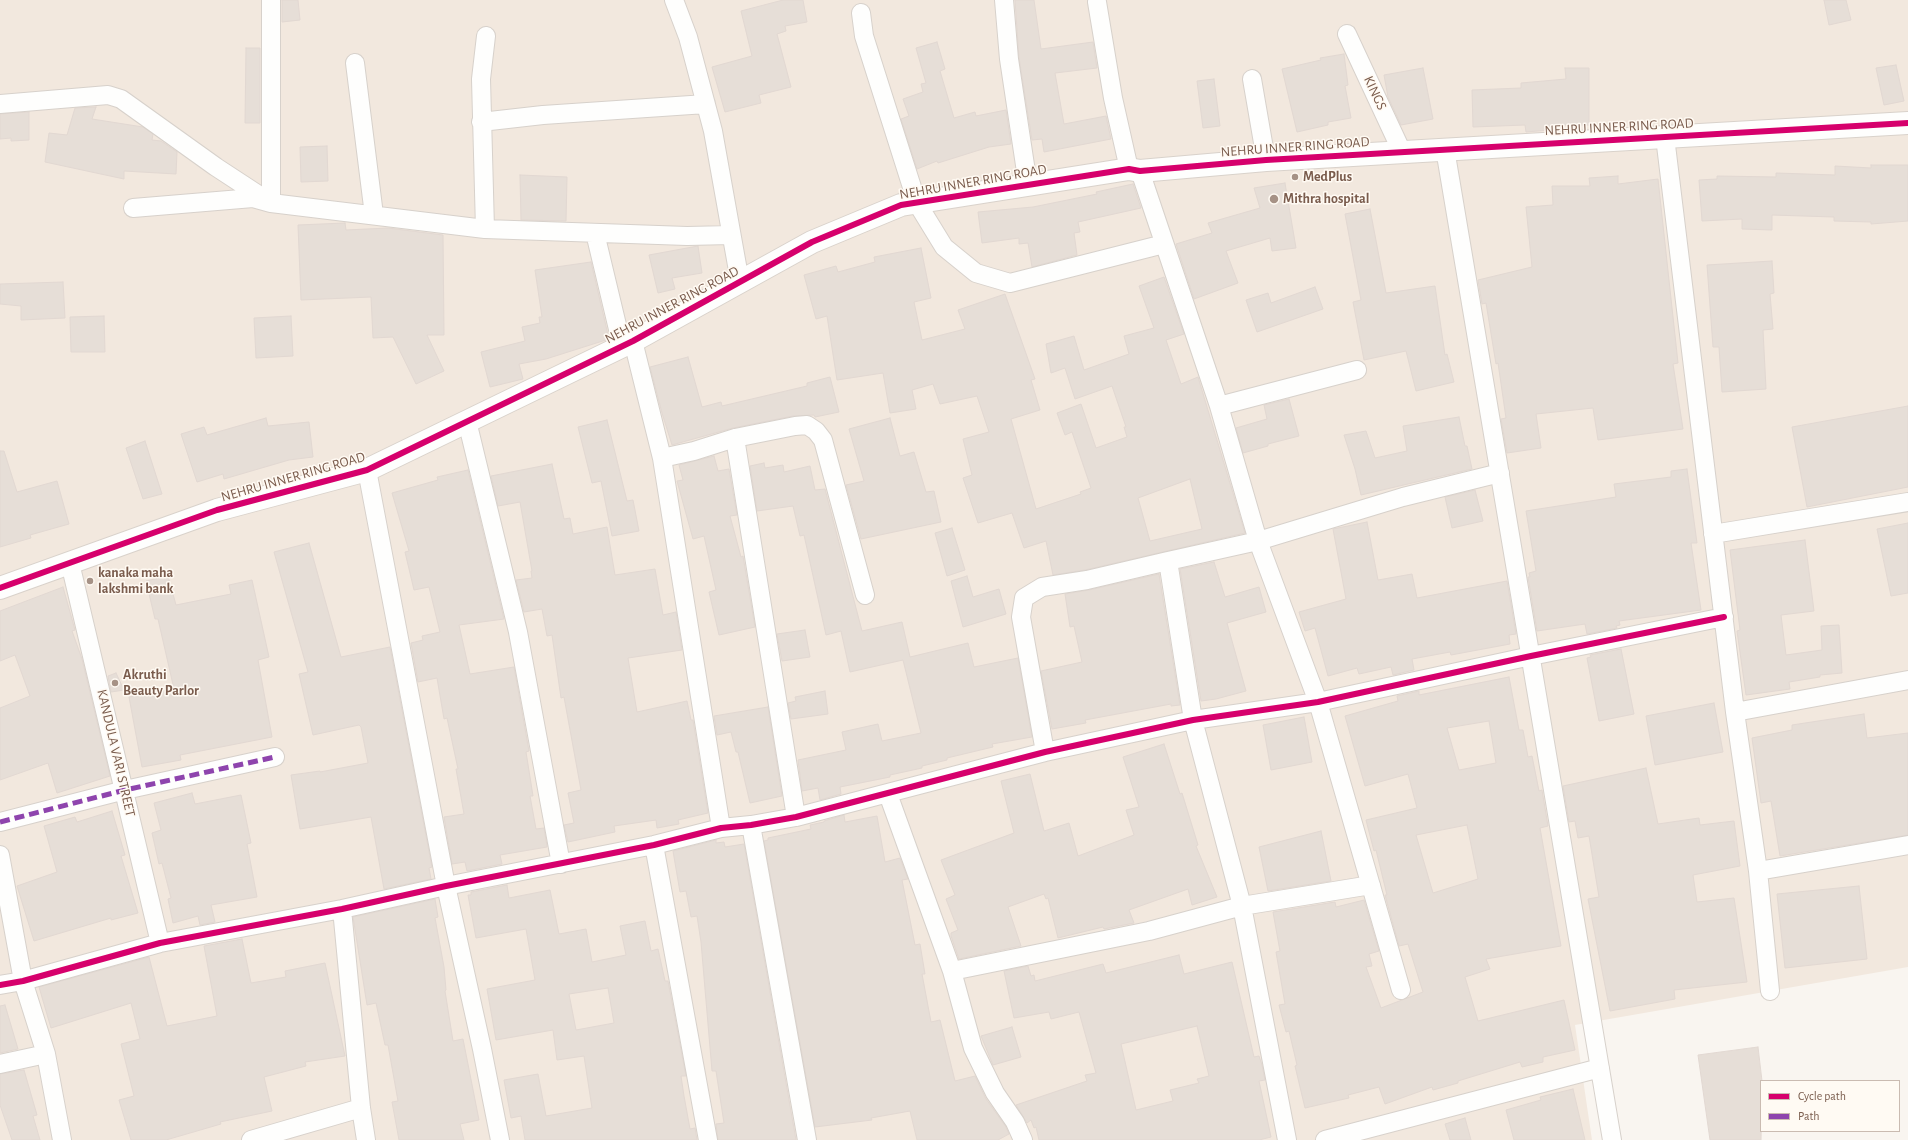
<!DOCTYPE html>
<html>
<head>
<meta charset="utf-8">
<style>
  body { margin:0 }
  #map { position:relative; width:1908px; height:1140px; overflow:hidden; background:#f9f5f0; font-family:"Alegreya Sans",sans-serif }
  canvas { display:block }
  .legend { position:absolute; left:1760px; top:1080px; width:140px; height:52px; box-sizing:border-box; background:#fffaf3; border:1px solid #cabbb1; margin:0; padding:5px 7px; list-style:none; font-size:12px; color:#7a5c4d }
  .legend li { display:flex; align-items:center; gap:8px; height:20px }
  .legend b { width:20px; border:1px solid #cabbb1 }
</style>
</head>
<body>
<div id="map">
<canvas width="1908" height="1140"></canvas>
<ul class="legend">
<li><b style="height:5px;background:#d6006c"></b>Cycle path</li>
<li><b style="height:5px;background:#8e44ad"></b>Path</li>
</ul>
</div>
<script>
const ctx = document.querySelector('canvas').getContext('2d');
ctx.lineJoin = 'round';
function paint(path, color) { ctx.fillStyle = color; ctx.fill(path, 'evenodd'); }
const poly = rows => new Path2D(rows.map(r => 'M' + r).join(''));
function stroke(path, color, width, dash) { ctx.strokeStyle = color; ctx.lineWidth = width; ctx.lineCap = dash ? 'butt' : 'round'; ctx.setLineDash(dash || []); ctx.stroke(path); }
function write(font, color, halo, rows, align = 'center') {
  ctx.font = font + ' "Alegreya Sans",sans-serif'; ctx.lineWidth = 3; ctx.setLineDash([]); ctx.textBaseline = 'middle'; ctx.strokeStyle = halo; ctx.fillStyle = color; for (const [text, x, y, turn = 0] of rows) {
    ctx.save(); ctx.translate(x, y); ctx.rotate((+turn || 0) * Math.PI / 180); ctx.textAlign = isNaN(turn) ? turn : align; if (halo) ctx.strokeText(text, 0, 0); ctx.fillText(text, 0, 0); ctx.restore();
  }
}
paint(poly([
  [0,0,1908,0,1908,967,1575,1025,1592,1140,0,1140]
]), '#f2e8de');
const building = poly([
  [282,0,298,0,300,20,282,22,282,0],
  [783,0,803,0,807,22,785,26,786,31,777,34,791,87,759,95,761,103,725,112,712,67,752,56,741,11,783,0],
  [1015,0,1034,0,1041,49,1093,42,1097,68,1055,73,1064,124,1106,116,1111,139,1044,152,1042,139,1032,140,1019,58,1015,0],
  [1824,0,1846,0,1851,20,1829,25,1824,0],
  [937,42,945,69,940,71,954,118,975,112,976,116,1006,110,1011,144,989,147,938,163,937,161,917,169,901,119,909,116,903,99,923,92,921,84,926,83,916,48,937,42],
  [246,48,260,48,260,123,245,123,246,48],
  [1344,54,1348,85,1345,86,1351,118,1328,122,1328,125,1297,132,1282,69,1321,60,1320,58,1344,54],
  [1896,65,1904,101,1884,105,1876,68,1896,65],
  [1423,68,1433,119,1401,125,1388,97,1384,75,1423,68],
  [1565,68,1589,68,1589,125,1561,125,1561,129,1526,132,1525,125,1473,127,1472,90,1521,88,1521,83,1566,79,1565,68],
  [1214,79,1220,126,1203,128,1197,81,1214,79],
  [96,107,92,119,143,127,153,134,152,140,161,141,177,152,176,174,124,171,124,179,45,162,49,133,67,135,75,108,96,107],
  [29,112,29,140,11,141,11,138,0,139,0,114,29,112],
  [327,146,328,181,301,182,300,147,327,146],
  [1871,165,1908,165,1908,221,1871,224,1871,222,1834,221,1834,217,1772,215,1772,230,1742,229,1742,219,1702,221,1699,180,1717,179,1717,176,1776,177,1776,173,1835,175,1835,166,1871,168,1871,165],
  [520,175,567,177,566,221,521,220,520,175],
  [1618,176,1618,184,1658,179,1678,363,1673,364,1683,429,1598,440,1593,408,1536,414,1541,448,1507,453,1501,419,1506,418,1498,363,1496,364,1486,303,1482,304,1478,280,1532,267,1526,207,1553,205,1552,186,1590,186,1589,178,1618,176],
  [1285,183,1296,248,1272,251,1270,238,1226,251,1238,283,1194,299,1176,244,1212,233,1208,223,1260,208,1254,188,1285,183],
  [1133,184,1141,208,1078,222,1080,232,1074,233,1077,255,1032,267,1028,243,1019,244,1019,238,982,243,978,212,1033,207,1097,194,1096,192,1133,184],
  [1370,209,1386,293,1435,286,1445,355,1447,354,1454,382,1416,391,1406,351,1364,360,1353,302,1361,300,1345,214,1370,209],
  [345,223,346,230,388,228,443,235,444,335,427,335,444,371,416,384,393,337,373,338,371,297,301,300,298,225,345,223],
  [698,246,702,273,672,278,675,289,658,293,649,255,698,246],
  [921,248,931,298,914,302,922,340,965,329,958,310,1005,294,1035,379,1031,380,1040,410,1011,419,1036,509,1081,494,1080,492,1091,488,1072,432,1065,435,1057,413,1081,404,1096,448,1127,437,1124,427,1126,427,1112,386,1075,399,1065,368,1051,373,1046,344,1074,336,1084,370,1129,354,1124,336,1154,328,1139,286,1164,277,1184,334,1166,340,1181,384,1198,377,1245,533,1085,570,1053,575,1046,541,1024,548,1012,513,978,523,963,478,972,475,963,439,989,432,977,396,940,404,933,384,912,390,916,409,890,413,883,373,837,380,827,316,816,319,804,275,836,266,838,272,875,262,874,257,921,248],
  [1190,479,1202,529,1150,541,1138,498,1190,479],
  [1772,261,1774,293,1770,294,1773,329,1763,330,1766,389,1722,392,1719,347,1713,347,1707,265,1772,261],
  [591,262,609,339,546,359,519,364,523,379,490,387,481,352,525,341,522,327,540,323,539,317,542,317,535,270,591,262],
  [63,282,65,318,21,320,21,306,0,304,0,284,63,282],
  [1315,287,1323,309,1257,332,1246,300,1268,293,1271,303,1315,287],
  [104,316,105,352,71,352,70,317,104,316],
  [291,316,293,356,256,358,254,318,291,316],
  [688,357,702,407,721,402,722,406,807,386,807,383,830,377,839,412,815,417,814,415,793,416,733,428,672,445,662,413,650,367,688,357],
  [1289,399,1299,436,1268,444,1268,446,1243,453,1236,428,1267,419,1264,405,1289,399],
  [1908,406,1908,487,1807,507,1792,427,1908,406],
  [1459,417,1465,446,1467,446,1472,469,1361,495,1355,469,1344,435,1366,431,1375,458,1407,451,1403,426,1459,417],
  [266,418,268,426,309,422,313,457,289,460,224,479,223,474,197,482,181,434,204,427,207,435,266,418],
  [890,418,900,456,914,452,926,492,934,491,941,522,861,539,846,485,864,481,849,429,890,418],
  [607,420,627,501,633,500,639,531,612,536,601,481,592,483,578,427,607,420],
  [145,441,162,494,143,499,126,448,145,441],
  [0,451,4,451,17,492,57,481,69,524,30,535,31,538,0,547,0,451],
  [714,456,718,471,729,469,737,515,730,516,741,557,743,556,755,627,719,635,709,592,716,590,704,536,693,539,677,481,683,480,679,465,714,456],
  [764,463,765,468,783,465,784,472,810,466,815,490,825,489,862,631,902,622,910,657,968,643,974,667,1018,658,1032,737,992,744,993,747,947,758,947,760,922,766,922,768,890,775,890,777,840,787,841,794,820,800,818,788,802,791,798,760,846,750,842,732,878,724,882,741,921,733,903,660,850,672,841,631,826,635,804,535,800,536,793,506,757,511,750,466,764,463],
  [552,464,564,519,570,518,573,534,607,527,615,575,655,569,663,615,676,612,682,650,628,658,637,712,687,701,691,720,693,720,708,813,678,820,679,824,657,828,656,820,614,826,615,832,568,842,564,825,574,823,568,793,581,790,564,697,561,698,552,635,547,636,542,609,524,612,516,580,532,578,531,571,532,571,520,502,498,506,491,476,552,464],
  [1687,469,1697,543,1691,543,1701,610,1619,621,1620,625,1616,626,1617,628,1587,634,1585,624,1537,631,1528,577,1530,577,1529,573,1536,571,1526,511,1616,497,1614,484,1671,477,1671,471,1687,469],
  [468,470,504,619,459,625,470,674,514,667,529,751,526,752,533,796,530,796,536,829,544,828,547,846,547,847,500,855,502,864,467,871,465,862,452,864,444,817,464,814,456,769,458,769,447,718,444,719,437,678,418,682,411,643,423,640,422,636,440,632,429,587,414,590,405,552,409,551,392,493,438,480,437,477,468,470],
  [1475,490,1483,521,1452,528,1445,497,1475,490],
  [1367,522,1378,580,1412,574,1417,598,1507,581,1516,634,1509,635,1510,644,1451,655,1450,652,1412,659,1414,670,1393,675,1391,667,1359,674,1357,668,1328,676,1315,628,1305,631,1299,612,1346,599,1333,529,1367,522],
  [1908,523,1908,593,1891,596,1877,529,1908,523],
  [952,528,965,570,947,576,935,533,952,528],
  [1805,540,1814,611,1781,615,1786,655,1822,650,1821,626,1839,625,1842,673,1820,675,1820,677,1789,682,1790,689,1746,695,1737,631,1740,630,1730,550,1805,540],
  [309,543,341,657,390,647,432,867,429,868,431,879,384,889,371,817,300,829,291,775,320,771,320,772,368,763,361,727,359,725,313,735,299,674,308,672,274,552,309,543],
  [1214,562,1225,597,1259,587,1266,612,1227,623,1246,691,1216,699,1201,701,1180,569,1214,562],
  [1159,574,1180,705,1171,706,1171,704,1085,720,1086,723,1052,729,1041,671,1082,662,1074,626,1070,627,1065,594,1089,590,1159,574],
  [168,576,176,605,231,594,229,585,252,580,269,657,258,660,272,737,180,755,181,760,142,767,129,697,174,689,158,619,155,619,146,581,168,576],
  [967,576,973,597,999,589,1006,614,963,627,951,581,967,576],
  [63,587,75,630,72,631,82,659,110,776,57,793,48,763,0,780,0,708,30,696,15,655,0,661,0,611,63,587],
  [805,630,810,657,782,661,777,634,805,630],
  [1621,649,1634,714,1599,721,1587,658,1591,657,1590,655,1621,649],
  [116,673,124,690,111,692,108,676,116,673],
  [1509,677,1519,730,1523,730,1528,757,1532,756,1539,791,1542,790,1548,826,1540,828,1561,946,1486,959,1490,969,1465,977,1478,1021,1564,1000,1575,1050,1543,1057,1543,1062,1522,1067,1520,1062,1458,1081,1458,1083,1433,1090,1432,1087,1385,1104,1379,1087,1348,1095,1349,1098,1305,1108,1295,1066,1297,1065,1289,1031,1286,1032,1279,1005,1285,1004,1276,952,1280,951,1273,912,1335,902,1336,907,1364,900,1379,951,1369,954,1372,966,1366,967,1381,1008,1423,992,1408,944,1399,946,1385,895,1387,895,1376,850,1374,851,1366,820,1417,808,1408,774,1365,786,1345,716,1398,701,1397,696,1419,691,1419,695,1509,677],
  [1489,721,1496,763,1459,770,1447,728,1489,721],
  [1467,825,1478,879,1433,893,1416,835,1467,825],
  [825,691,828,714,791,719,788,703,796,701,795,697,825,691],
  [1714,703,1723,752,1655,765,1646,716,1714,703],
  [768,707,782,796,750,803,738,752,736,752,731,732,717,735,714,716,768,707],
  [1864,714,1867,738,1908,733,1908,835,1780,856,1771,801,1761,803,1752,738,1792,730,1792,725,1864,714],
  [1304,717,1312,762,1271,770,1263,725,1304,717],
  [1164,744,1180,794,1182,793,1198,845,1196,846,1217,897,1192,905,1188,889,1129,910,1134,923,1104,929,1103,927,1058,938,1048,898,1046,899,1044,894,1008,907,1021,946,959,959,951,936,951,933,958,930,946,899,955,895,941,860,1014,833,1001,781,1030,774,1044,831,1069,823,1078,856,1134,835,1126,810,1139,807,1123,757,1164,744],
  [1646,768,1658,824,1699,818,1700,825,1734,821,1740,866,1693,875,1697,902,1734,898,1747,982,1674,990,1675,999,1610,1011,1588,899,1599,897,1589,836,1578,838,1575,821,1569,822,1563,786,1646,768],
  [192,793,195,804,241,795,251,843,247,844,257,897,211,905,215,922,200,925,198,916,173,923,168,899,171,898,162,863,159,864,152,833,161,830,154,803,192,793],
  [112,811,125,855,121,856,138,913,111,920,111,918,34,941,17,886,57,872,44,826,75,817,77,822,112,811],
  [844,815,845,822,877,816,885,862,900,858,908,879,902,880,915,945,920,944,925,974,922,974,931,1022,940,1020,955,1081,975,1076,986,1099,1006,1127,1009,1134,998,1140,917,1140,910,1111,871,1118,872,1120,815,1127,764,841,768,840,768,838,811,829,810,825,824,822,824,821,844,815],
  [1321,831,1331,881,1268,891,1259,847,1321,831],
  [716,840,716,843,724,842,725,847,744,844,796,1140,718,1140,716,1124,724,1123,716,1071,712,1071,701,942,697,916,691,917,686,891,680,892,673,851,716,840],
  [507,885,509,898,550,890,559,934,586,929,592,962,626,955,620,926,645,921,651,951,658,949,665,981,668,981,686,1076,681,1076,684,1096,690,1129,695,1128,697,1140,525,1140,521,1116,511,1118,504,1080,538,1074,546,1116,592,1108,584,1056,557,1060,553,1030,496,1040,487,989,535,980,526,929,476,938,468,895,471,895,471,892,507,885],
  [608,988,614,1023,576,1030,569,994,608,988],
  [1859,886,1867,959,1785,968,1777,894,1859,886],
  [435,899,438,917,435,918,444,967,446,990,445,991,453,1041,463,1039,479,1120,460,1124,464,1140,399,1140,392,1102,398,1101,388,1045,385,1045,376,1003,367,1005,353,917,435,899],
  [242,939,251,983,286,977,285,971,325,963,345,1056,305,1062,306,1066,264,1077,272,1111,220,1122,221,1124,166,1140,131,1140,119,1100,134,1096,121,1044,140,1039,131,1003,51,1028,39,987,149,957,167,1026,217,1016,204,946,242,939],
  [1179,955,1184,974,1232,962,1254,1057,1259,1056,1262,1065,1265,1080,1259,1081,1271,1137,1259,1140,1039,1140,1036,1127,1034,1128,1031,1120,1027,1123,1016,1105,1087,1081,1085,1075,1096,1073,1079,1012,1051,1019,1049,1012,1014,1018,1004,971,1028,966,1031,976,1034,975,1035,981,1103,964,1106,973,1179,955],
  [1197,1026,1209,1076,1197,1079,1199,1083,1170,1090,1173,1101,1136,1110,1121,1044,1197,1026],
  [5,1005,18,1049,0,1053,0,1006,5,1005],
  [1012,1027,1021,1057,993,1065,981,1036,1012,1027],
  [1758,1047,1762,1081,1761,1140,1710,1140,1698,1055,1758,1047],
  [24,1070,37,1115,33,1116,40,1140,12,1140,0,1105,0,1074,24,1070],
  [1573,1089,1585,1140,1514,1140,1506,1110,1541,1100,1540,1097,1573,1089],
  [1465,1118,1471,1140,1450,1140,1445,1124,1465,1118]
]);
paint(building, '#e6ded7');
stroke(building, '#e2d8d2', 1);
const street = poly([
  [674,0,688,37,713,131,740,282],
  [1004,0,1009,59,1028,185],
  [1097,2,1113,98,1129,169],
  [861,13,864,36,917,203,944,247,976,273,1010,283,1164,244],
  [1347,34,1402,152],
  [355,63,374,215],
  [1252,79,1266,160],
  [0,104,108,95,121,99,216,167,271,203,485,229,687,236,731,235],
  [481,122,543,115,706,104],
  [1665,137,1735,712,1758,871,1770,991],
  [1445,149,1612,1140],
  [1140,171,1219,406,1258,541,1318,702,1401,990],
  [133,208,253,198,271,203,271,0],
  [485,229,481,79,486,36],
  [595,233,622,346],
  [633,341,662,458,721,828],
  [1219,406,1357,370],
  [467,421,518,632,561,864],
  [735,438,796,817],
  [662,458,694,451,735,438,795,426,807,425,816,431,823,440,865,595],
  [367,470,446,886,482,1049,500,1140],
  [1713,534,1908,502],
  [70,563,160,943],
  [1735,712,1908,680],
  [1045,752,1021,617,1024,598,1042,587,1087,580,1168,561],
  [888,794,952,971,973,1048,995,1093,1015,1122,1023,1140],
  [0,822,125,790,275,757],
  [751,825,807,1140],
  [654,845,708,1140],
  [0,855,23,981,46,1054,62,1140],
  [1758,871,1908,845],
  [342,909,361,1108,366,1140],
  [952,971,1149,931,1242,906,1371,885],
  [0,985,23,981,160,943,342,909,446,886,654,845,721,828,751,825,796,817,1045,752,1193,720,1318,702,1531,656,1724,617],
  [0,1064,46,1054],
  [251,1140,361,1108],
  [1287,1140,1242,906,1193,720,1168,561,1258,541,1403,497,1500,473],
  [1325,1140,1600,1068]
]);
const secondary = poly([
  [0,588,217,510,367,470,633,341,812,242,901,205,1129,169,1140,171,1266,160,1908,123]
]);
stroke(street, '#d7d1cb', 20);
stroke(secondary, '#d9d2cb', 24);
stroke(street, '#fefefd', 18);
stroke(secondary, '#fefefd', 22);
stroke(poly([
  [0,822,125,790,275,757]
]), '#8e44ad', 5, [10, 5]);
stroke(poly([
  [0,588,217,510,367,470,633,341,812,242,901,205,1129,169,1140,171,1266,160,1908,123],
  [0,985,23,981,160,943,342,909,446,886,654,845,721,828,751,825,796,817,1045,752,1193,720,1318,702,1531,656,1724,617]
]), '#d6006c', 6);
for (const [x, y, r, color] of [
  [1295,177,4,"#a69286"],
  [1274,199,5,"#a69286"],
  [90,581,4,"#a69286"],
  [115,683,4,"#a69286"]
]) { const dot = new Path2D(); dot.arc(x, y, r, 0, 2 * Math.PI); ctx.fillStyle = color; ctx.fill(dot); stroke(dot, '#fffaf3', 1.5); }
write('14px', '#7a5c4d', '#fffaf3', [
  ["KINGS",1375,93,65],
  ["NEHRU INNER RING ROAD",1619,127,-3],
  ["NEHRU INNER RING ROAD",1295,147,-4],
  ["NEHRU INNER RING ROAD",973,182,-10],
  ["NEHRU INNER RING ROAD",672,305,-28],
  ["NEHRU INNER RING ROAD",293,477,-16],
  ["KANDULA VARI STREET",116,753,77]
]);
write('bold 14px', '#7a5c4d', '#fffaf3', [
  ["MedPlus",1303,177],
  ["Mithra hospital",1283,199],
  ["kanaka maha",98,573],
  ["lakshmi bank",98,589],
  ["Akruthi",123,675],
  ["Beauty Parlor",123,691]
], 'left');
</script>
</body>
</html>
